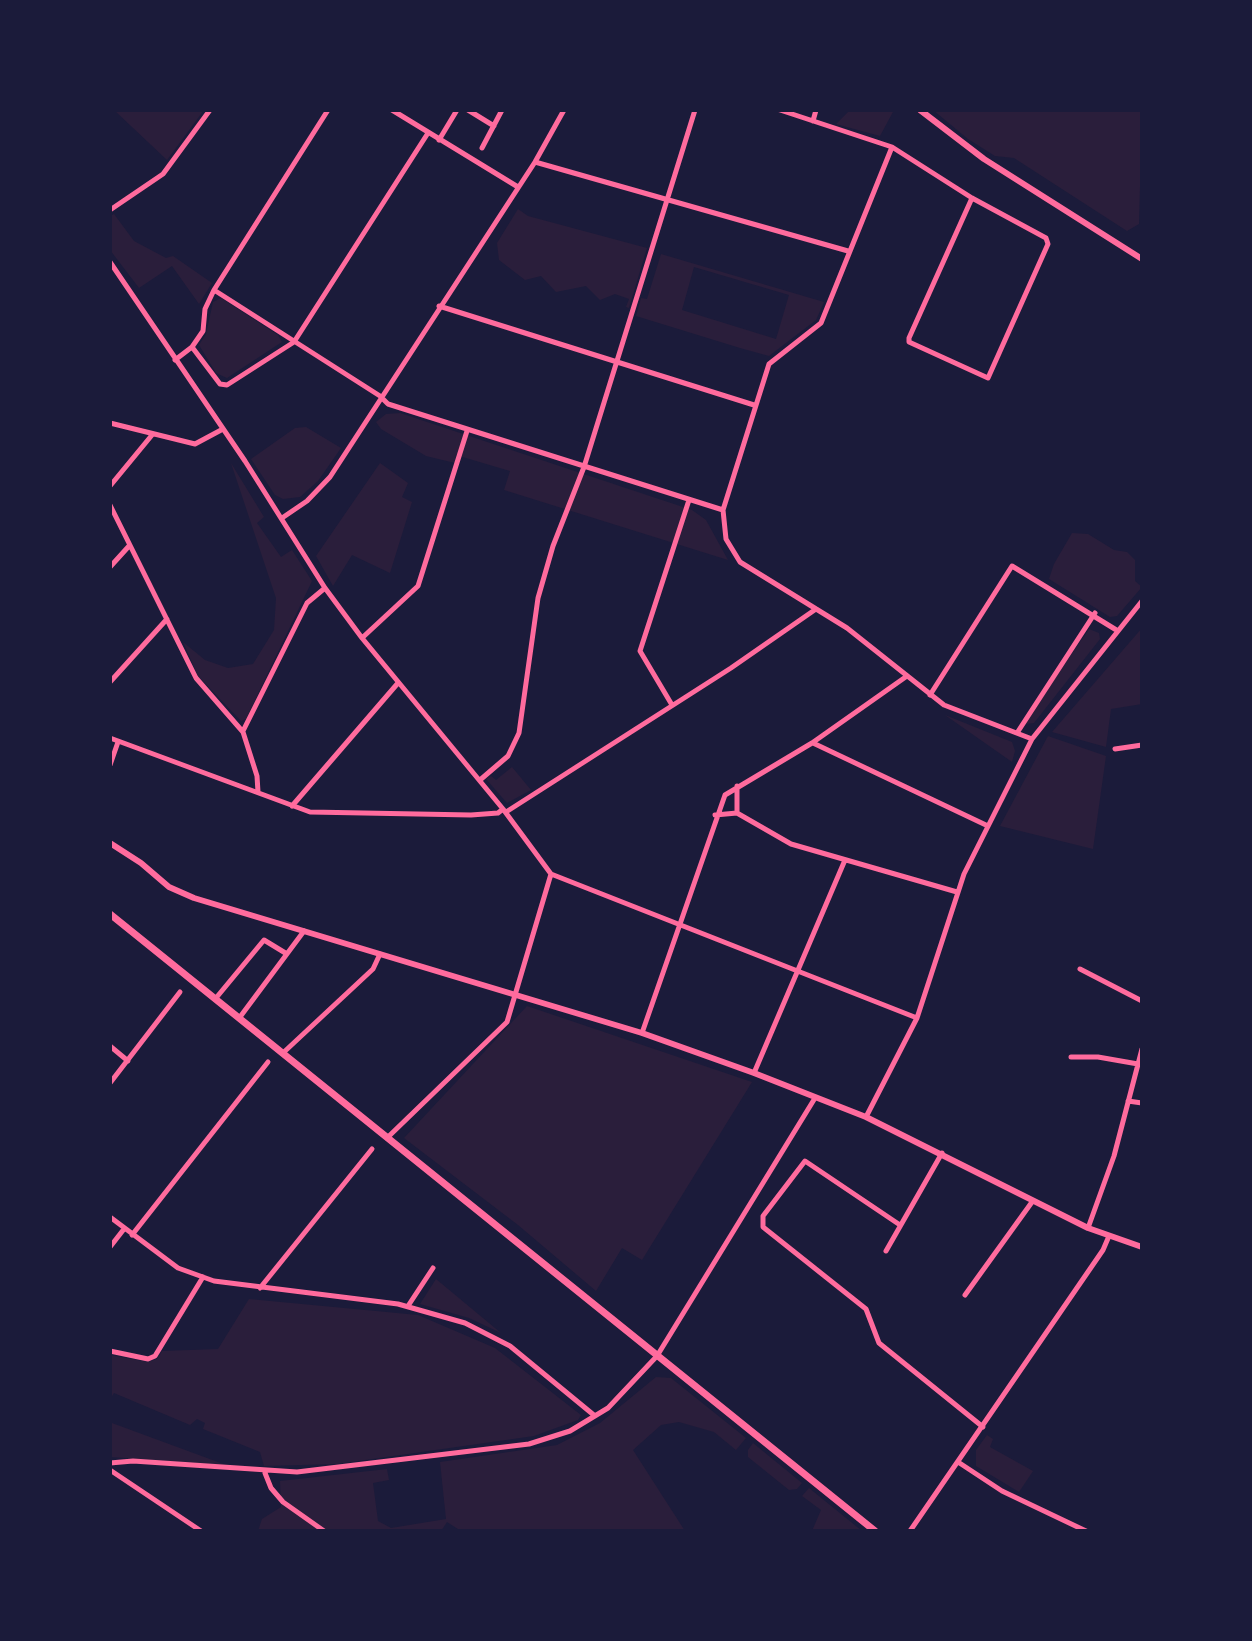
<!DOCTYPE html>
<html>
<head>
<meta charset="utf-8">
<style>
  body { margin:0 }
  #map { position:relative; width:1252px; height:1641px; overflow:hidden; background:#1b1b3a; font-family:Montserrat,sans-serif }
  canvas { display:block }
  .frame { position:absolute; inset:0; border:112px solid #1b1b3a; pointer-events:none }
</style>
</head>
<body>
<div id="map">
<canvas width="1252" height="1641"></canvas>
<div class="frame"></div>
</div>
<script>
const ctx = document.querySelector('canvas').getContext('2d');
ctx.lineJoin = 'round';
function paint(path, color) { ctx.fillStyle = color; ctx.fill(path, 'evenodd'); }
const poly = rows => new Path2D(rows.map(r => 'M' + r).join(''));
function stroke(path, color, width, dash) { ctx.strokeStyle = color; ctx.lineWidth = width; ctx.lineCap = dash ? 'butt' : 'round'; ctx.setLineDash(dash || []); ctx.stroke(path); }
paint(poly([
  [114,110,204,110,167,160],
  [850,110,894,110,880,136,836,124],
  [933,110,1142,110,1139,224,1127,231,1014,158,995,156,968,139],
  [518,209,528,216,647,248,629,308,626,307,629,299,615,294,600,300,586,286,556,292,541,276,525,280,499,260,497,243],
  [114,214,134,241,166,258,173,256,212,283,199,304,172,266,139,288,110,250,110,216],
  [661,254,824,302,816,320,769,356,740,348,636,316,641,298,647,299],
  [694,267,789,295,776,339,682,310],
  [221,298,278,335,282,342,227,378,216,373,199,345,206,334,213,302],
  [400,413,692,510,706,520,728,560,504,490,510,471,456,455,455,463,426,456,381,429,376,422,386,414],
  [306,427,341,448,318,481,300,497,283,499,275,495,251,459,295,428],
  [231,463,264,517,257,523,281,557,292,550,312,581,246,719,241,721,198,676,183,642,205,660,228,668,253,664,274,630,276,598],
  [380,463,408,483,402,497,412,502,390,573,352,555,333,586,316,556],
  [1072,533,1088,534,1114,550,1127,552,1135,560,1135,581,1142,587,1117,616,1110,617,1049,579,1054,564],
  [1142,628,1142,704,1111,709,1106,747,1052,732],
  [1089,629,1099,633,1100,639,1034,723,1026,724,1025,721],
  [945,715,1012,742,1015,751,1012,762],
  [1048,736,1106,756,1093,849,1000,826],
  [512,767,531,790,507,803,486,779,491,776,496,780],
  [527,1006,752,1082,642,1260,622,1248,596,1291,518,1225,404,1138],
  [436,1279,501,1333,469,1318,420,1304],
  [249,1299,418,1315,495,1348,581,1415,578,1420,534,1436,337,1464,264,1466,260,1452,203,1429,205,1423,197,1419,190,1425,114,1393,110,1399,110,1355,148,1362,157,1359,162,1351,218,1349],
  [656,1377,671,1378,746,1438,736,1450,714,1432,679,1422,661,1425,633,1450,685,1531,461,1531,447,1522,441,1531,258,1531,262,1519,281,1507,280,1481,387,1469,389,1480,373,1483,378,1521,391,1528,446,1519,440,1462,557,1445,600,1423],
  [112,1423,226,1465,110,1457],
  [987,1435,993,1439,990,1447,1033,1471,1019,1492,976,1466,976,1450],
  [753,1443,802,1483,797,1489,789,1490,748,1457,748,1450],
  [809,1488,862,1531,812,1531,821,1510,802,1496]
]), '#2a1e3b');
stroke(poly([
  [392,110,518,187],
  [468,110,494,126],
  [780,110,892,147,972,198,1046,238,1048,244,988,378,909,342,909,338,972,198],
  [813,121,816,110],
  [439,140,457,110],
  [892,147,821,323,769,364,723,510,726,539,740,562,847,628,944,705,1032,739],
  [482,148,502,110],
  [535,162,848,251],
  [110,210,163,174,210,110],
  [110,262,245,461,325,588,362,638,503,809,551,874],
  [214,290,380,396,388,404,723,510],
  [439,306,754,405],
  [192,347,220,384,227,385,294,342,428,133],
  [175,360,192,347,203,331,205,309,214,290,328,110],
  [110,423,195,444,223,429],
  [110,486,152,435],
  [110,505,196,678,243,732,257,776,258,792],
  [282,518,307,501,330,477,535,162,564,110],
  [110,567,129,546],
  [362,638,418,586,467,431],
  [110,682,167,619],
  [930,695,1012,566,1118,631],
  [672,705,640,651,689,500],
  [243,731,307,603,325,588],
  [1017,733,1095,613],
  [110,738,310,812,471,815,498,813,503,809],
  [813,743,988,826],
  [1115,749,1142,745],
  [110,765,118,742],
  [480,780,508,756,519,733,538,598,553,546,584,467,695,110],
  [292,806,398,683],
  [506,812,731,668,816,609],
  [737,813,791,844,957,892],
  [715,815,737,813,737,786],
  [551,874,917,1018],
  [1080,969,1142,1001],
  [216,998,264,940,287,954],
  [240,1017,304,931],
  [642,1033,725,795,812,743,907,676],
  [110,1046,128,1061],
  [284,1052,373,969,380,954],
  [1071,1057,1098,1057,1138,1064],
  [754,1073,845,860],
  [110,1083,180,992],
  [1128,1101,1142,1103],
  [866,1117,917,1018,964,874,1032,739,1142,601],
  [387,1138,507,1022,551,874],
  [110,1217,178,1268,214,1281,398,1304,465,1323,510,1346,595,1416],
  [900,1225,805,1161,763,1216,763,1227,866,1309,879,1343,983,1427],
  [1088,1228,1114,1156,1142,1049],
  [132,1235,268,1062],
  [110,1247,124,1229],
  [886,1251,942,1153],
  [260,1288,372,1149],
  [965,1295,1032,1202],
  [408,1306,433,1268],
  [110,1351,148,1359,155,1356,203,1277],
  [958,1462,1002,1491,1086,1531],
  [110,1463,133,1461,297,1472,529,1444,570,1431,608,1408,657,1356,815,1098],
  [110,1470,201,1531],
  [265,1473,271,1488,283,1502,324,1531],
  [910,1531,1103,1250,1109,1236]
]), '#ff6b9d', 5);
stroke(poly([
  [920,110,984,159,1142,259],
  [110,843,141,863,169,887,194,898,642,1033,754,1073,866,1117,1088,1228,1142,1247]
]), '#ff6b9d', 6);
stroke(poly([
  [110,914,875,1531]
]), '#ff6b9d', 7);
</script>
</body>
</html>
